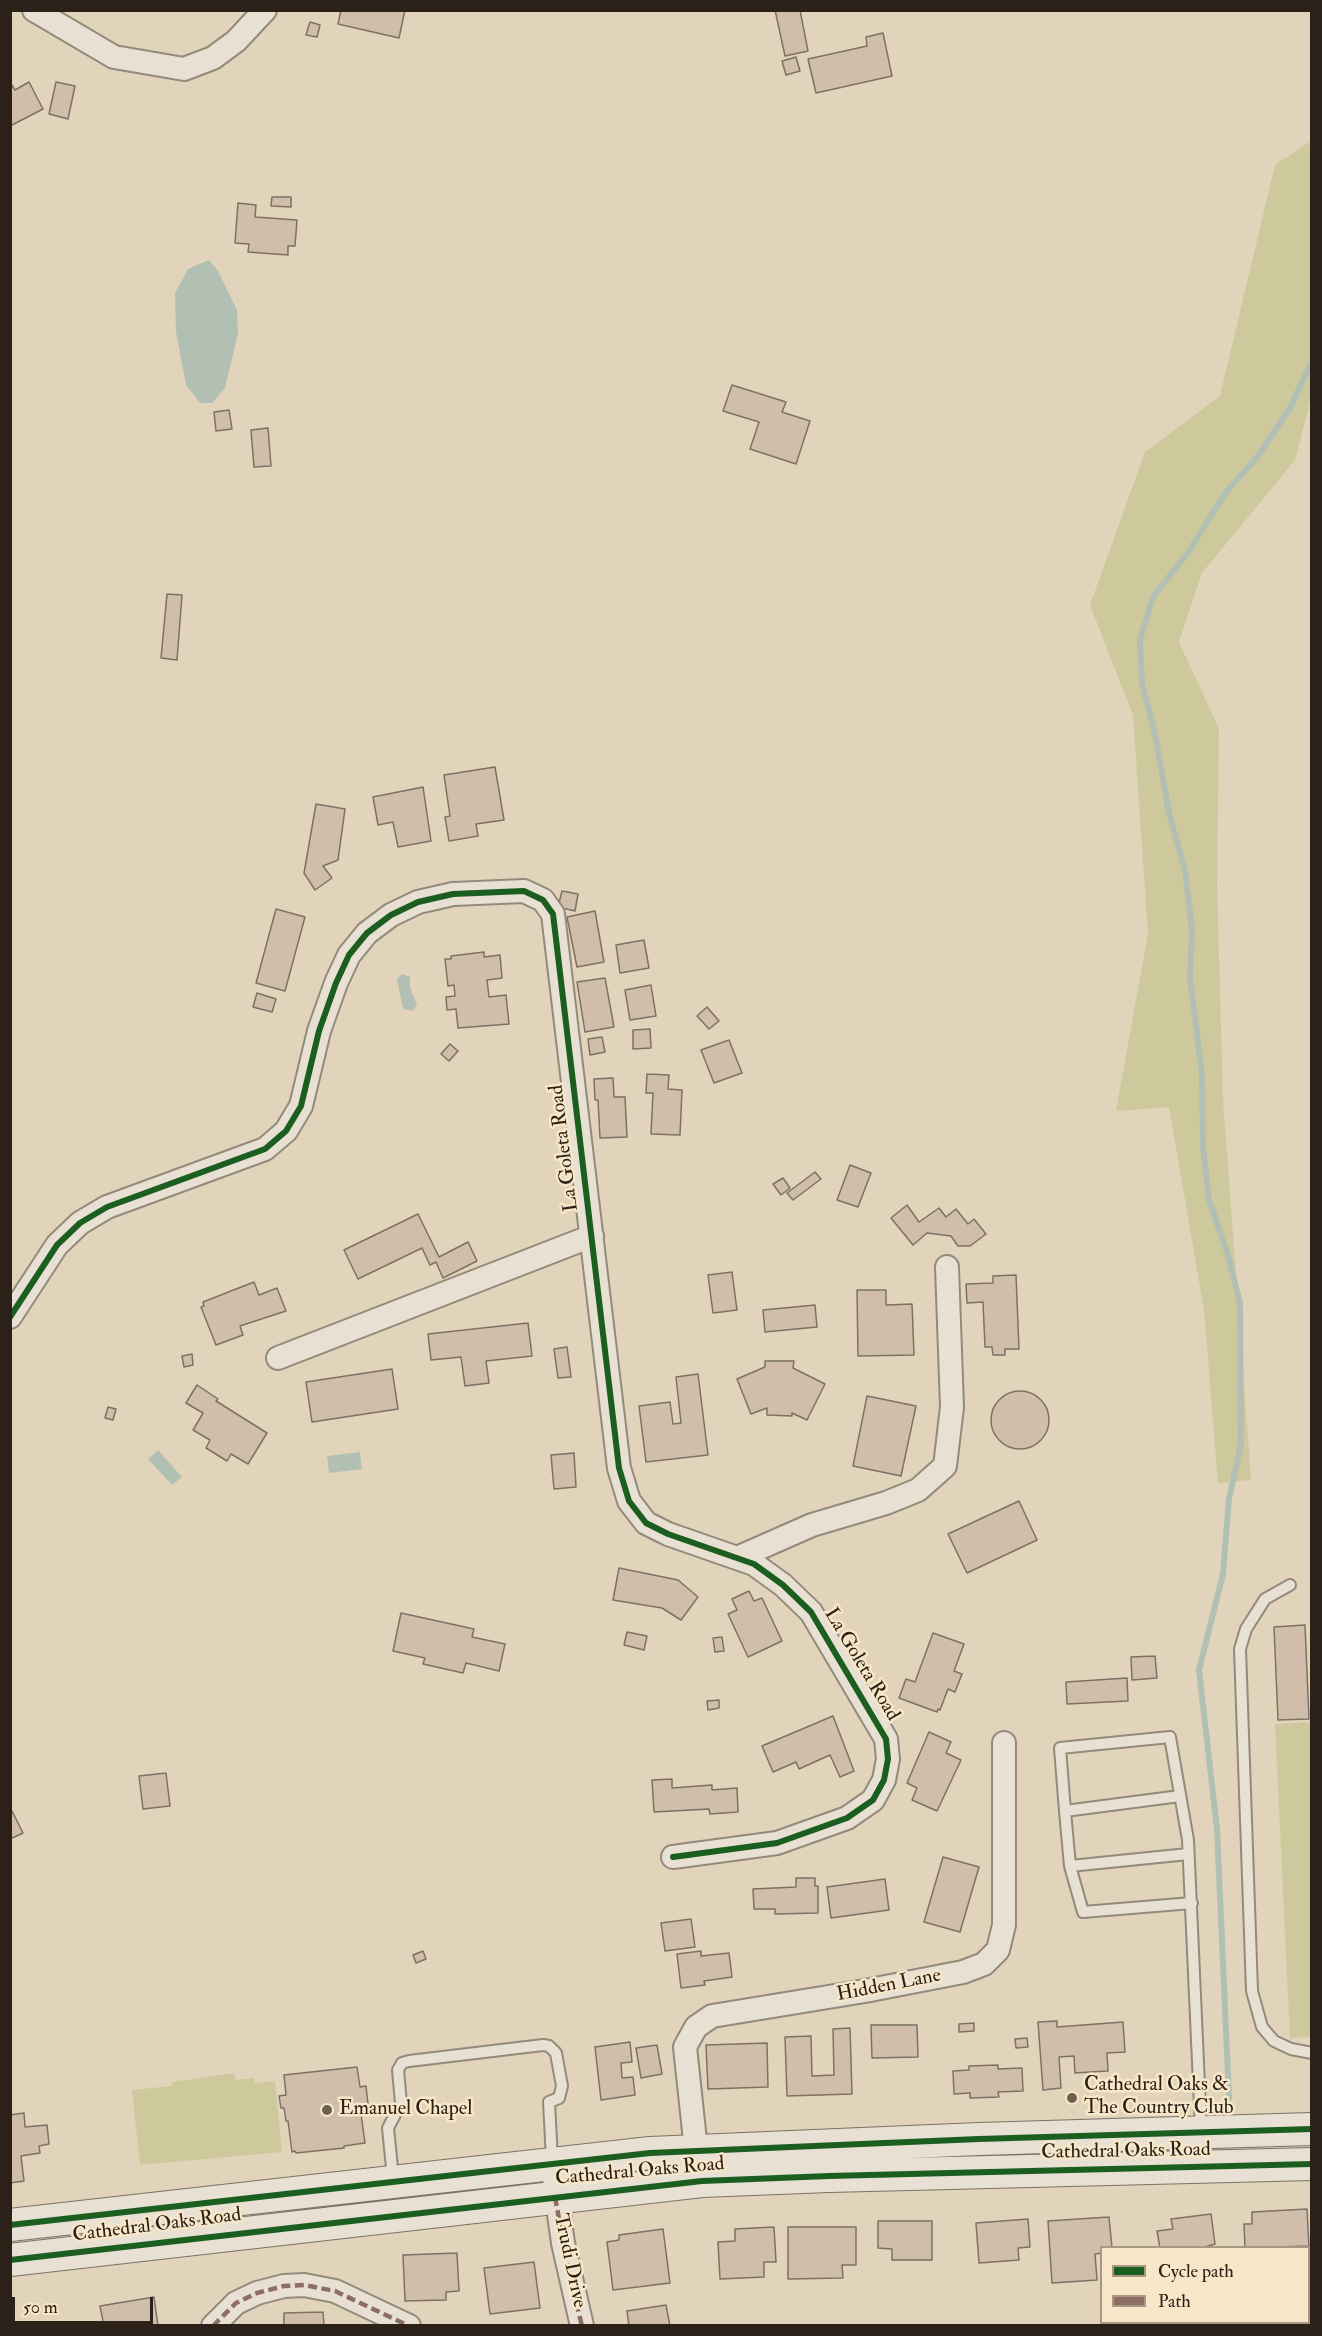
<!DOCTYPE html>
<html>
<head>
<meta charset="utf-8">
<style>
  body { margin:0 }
  #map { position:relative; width:1322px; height:2336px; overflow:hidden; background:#e2d4ba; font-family:"IM FELL Double Pica",serif }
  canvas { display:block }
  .frame { position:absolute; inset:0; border:12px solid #2c2119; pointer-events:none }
  .legend { position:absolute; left:1100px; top:2246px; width:210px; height:78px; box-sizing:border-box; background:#f7e7c8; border:2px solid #a69882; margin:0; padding:8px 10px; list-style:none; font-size:18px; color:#2c2119 }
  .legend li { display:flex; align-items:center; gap:12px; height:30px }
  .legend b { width:30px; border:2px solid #a69882 }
  .scale { position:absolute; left:12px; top:2297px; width:141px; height:27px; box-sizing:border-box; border:3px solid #2c2119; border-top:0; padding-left:8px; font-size:18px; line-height:21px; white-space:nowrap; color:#2c2119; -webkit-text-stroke:4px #f7e7c8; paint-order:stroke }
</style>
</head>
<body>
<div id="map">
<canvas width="1322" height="2336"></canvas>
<div class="frame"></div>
<ul class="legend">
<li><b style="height:8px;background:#1b5e20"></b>Cycle path</li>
<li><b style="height:8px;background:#8d6e63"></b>Path</li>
</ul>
<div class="scale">50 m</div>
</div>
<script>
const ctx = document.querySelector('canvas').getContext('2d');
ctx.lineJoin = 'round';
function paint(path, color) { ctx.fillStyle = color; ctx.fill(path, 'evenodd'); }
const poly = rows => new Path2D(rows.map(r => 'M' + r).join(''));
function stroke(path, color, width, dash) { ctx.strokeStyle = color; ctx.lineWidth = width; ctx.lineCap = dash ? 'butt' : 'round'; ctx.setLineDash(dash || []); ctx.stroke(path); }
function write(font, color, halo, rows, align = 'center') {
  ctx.font = font + ' "IM FELL Double Pica",serif'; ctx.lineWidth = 5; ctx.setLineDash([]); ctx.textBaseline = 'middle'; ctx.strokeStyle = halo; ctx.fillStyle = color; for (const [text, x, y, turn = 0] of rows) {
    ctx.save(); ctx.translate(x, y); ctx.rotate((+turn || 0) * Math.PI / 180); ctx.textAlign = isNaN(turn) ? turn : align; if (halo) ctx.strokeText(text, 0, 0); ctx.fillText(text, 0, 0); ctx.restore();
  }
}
paint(poly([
  [1311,141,1311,398,1295,460,1202,573,1179,642,1219,729,1217,883,1223,1099,1251,1480,1218,1483,1204,1310,1169,1107,1116,1111,1148,934,1133,715,1090,605,1145,452,1220,396,1275,165],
  [1311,1722,1311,2037,1290,2038,1275,1724],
  [234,2073,236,2080,254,2078,255,2083,275,2081,282,2152,140,2165,132,2090,172,2086,173,2082]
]), '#cec89d');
paint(poly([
  [209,260,218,271,237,310,238,333,225,388,212,403,200,403,186,385,176,332,175,293,188,269],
  [402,974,410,977,410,988,417,1004,413,1011,404,1009,402,1005,397,979],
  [158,1450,182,1477,172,1485,148,1459],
  [360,1452,362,1469,329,1473,327,1456]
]), '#b2c0b4');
stroke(poly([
  [1229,2098,1217,1829,1199,1670,1223,1574,1229,1499,1241,1444,1240,1303,1228,1255,1209,1200,1203,1147,1202,1074,1190,978,1192,929,1185,871,1169,813,1154,729,1142,683,1140,640,1153,597,1189,551,1226,492,1258,456,1290,408,1312,361]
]), '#b2c0b4', 6);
const building = poly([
  [341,10,405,10,399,38,338,24,341,10],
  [775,10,800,10,808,51,785,56,775,10],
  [310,22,320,25,317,37,306,35,310,22],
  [883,33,892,76,816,93,808,59,867,46,866,37,883,33],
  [796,57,800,71,786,75,782,61,796,57],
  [10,82,15,90,29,82,43,109,10,126,10,82],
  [56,82,75,86,68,119,49,114,56,82],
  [272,197,291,197,291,207,271,206,272,197],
  [238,203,256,205,255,217,297,220,295,246,288,246,288,255,248,252,249,244,235,243,238,203],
  [732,385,786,402,782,412,810,421,796,464,750,449,759,422,723,411,732,385],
  [229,410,232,429,216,431,214,412,229,410],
  [268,428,271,466,254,467,251,430,268,428],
  [167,594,182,595,177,660,161,658,167,594],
  [495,767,504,820,476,824,478,836,449,841,445,817,450,816,444,775,495,767],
  [423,787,431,841,398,847,393,822,378,825,373,797,423,787],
  [316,804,345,809,338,860,323,866,332,878,315,890,304,873,316,804],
  [562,891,578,894,575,911,558,907,562,891],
  [276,909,305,917,285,991,256,983,276,909],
  [595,911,604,962,577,967,567,917,595,911],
  [644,940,649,968,620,973,616,945,644,940],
  [484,952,484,957,500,955,502,978,487,980,489,997,506,995,509,1024,458,1028,456,1009,447,1010,446,997,455,996,454,985,448,986,445,959,451,959,451,956,484,952],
  [605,978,614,1027,585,1032,577,982,605,978],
  [651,985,656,1016,630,1020,625,990,651,985],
  [257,993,276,999,272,1012,253,1007,257,993],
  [707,1007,719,1021,709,1029,697,1016,707,1007],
  [650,1029,651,1048,633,1049,633,1030,650,1029],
  [602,1037,605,1052,590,1055,588,1039,602,1037],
  [729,1040,742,1073,714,1083,701,1050,729,1040],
  [450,1044,458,1051,449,1061,441,1054,450,1044],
  [647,1074,669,1075,668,1089,682,1090,680,1135,651,1134,653,1093,646,1093,647,1074],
  [613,1078,614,1097,625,1097,627,1137,600,1138,598,1100,595,1100,594,1079,613,1078],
  [850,1165,871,1173,858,1207,837,1200,850,1165],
  [815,1172,821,1179,793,1200,787,1193,815,1172],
  [783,1178,790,1188,781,1195,773,1184,783,1178],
  [907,1205,919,1222,939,1208,946,1217,956,1209,968,1224,974,1219,986,1234,970,1246,958,1246,951,1236,927,1233,913,1245,891,1218,907,1205],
  [418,1214,439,1257,468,1242,477,1261,443,1278,436,1262,430,1265,422,1248,358,1279,344,1250,418,1214],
  [732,1272,737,1310,713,1313,708,1275,732,1272],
  [1016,1275,1019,1349,1005,1349,1005,1355,993,1355,992,1347,985,1347,983,1302,967,1303,966,1284,993,1283,993,1276,1016,1275],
  [254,1282,259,1295,277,1288,286,1311,240,1326,243,1335,216,1345,201,1307,204,1306,203,1302,254,1282],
  [857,1290,886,1290,886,1305,912,1304,914,1355,858,1356,857,1290],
  [815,1305,817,1327,765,1332,763,1310,815,1305],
  [528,1323,532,1356,486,1361,489,1383,465,1386,461,1357,431,1360,428,1334,528,1323],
  [567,1347,571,1377,558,1378,554,1349,567,1347],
  [192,1354,193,1365,184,1367,182,1356,192,1354],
  [765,1361,794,1361,793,1368,825,1384,807,1420,792,1413,792,1416,767,1415,767,1408,751,1414,737,1379,765,1367,765,1361],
  [392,1369,398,1409,312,1422,306,1382,392,1369],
  [698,1374,708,1455,646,1462,639,1406,670,1402,673,1424,681,1423,676,1377,698,1374],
  [197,1385,218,1399,216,1401,267,1433,248,1464,231,1454,227,1461,206,1448,210,1440,193,1430,203,1413,186,1403,197,1385],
  '991 1420a29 29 0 1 1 58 0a29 29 0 1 1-58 0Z',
  [867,1396,916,1406,901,1476,853,1466,867,1396],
  [108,1407,116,1409,113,1420,105,1418,108,1407],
  [574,1453,576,1487,554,1489,551,1455,574,1453],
  [1019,1501,1037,1540,967,1573,948,1534,1019,1501],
  [619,1568,678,1580,698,1597,681,1620,662,1608,613,1600,619,1568],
  [749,1591,754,1601,762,1598,782,1641,748,1657,728,1614,737,1610,732,1599,749,1591],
  [401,1613,474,1629,472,1637,505,1644,499,1671,466,1663,463,1673,423,1664,425,1658,393,1651,401,1613],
  [1305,1625,1309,1719,1278,1720,1274,1627,1305,1625],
  [627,1632,647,1636,644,1650,624,1645,627,1632],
  [933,1633,964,1644,954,1671,962,1674,955,1692,948,1689,940,1710,938,1709,937,1712,899,1698,906,1679,915,1682,933,1633],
  [722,1637,724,1651,715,1652,713,1638,722,1637],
  [1155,1656,1157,1678,1132,1680,1131,1657,1155,1656],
  [1127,1678,1128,1701,1067,1704,1066,1682,1127,1678],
  [719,1700,719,1708,708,1710,707,1701,719,1700],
  [833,1716,854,1771,840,1777,830,1755,799,1769,796,1762,773,1772,762,1746,833,1716],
  [929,1732,951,1742,946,1753,961,1760,937,1811,912,1800,917,1788,907,1783,929,1732],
  [166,1773,170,1806,143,1809,139,1776,166,1773],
  [672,1779,672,1788,712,1785,712,1790,737,1788,738,1812,710,1814,709,1809,654,1812,652,1780,672,1779],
  [12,1811,23,1833,10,1839,10,1812,12,1811],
  [943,1857,979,1867,960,1932,924,1922,943,1857],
  [796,1878,815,1878,815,1886,818,1886,818,1913,775,1914,775,1909,754,1909,753,1889,796,1887,796,1878],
  [885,1879,889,1910,831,1918,827,1887,885,1879],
  [691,1919,695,1947,665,1951,661,1923,691,1919],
  [423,1951,426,1959,416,1963,413,1955,423,1951],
  [701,1951,701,1956,729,1953,732,1977,704,1981,705,1985,681,1988,677,1954,701,1951],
  [1057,2021,1057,2027,1123,2022,1125,2052,1107,2053,1108,2071,1075,2073,1074,2056,1059,2057,1061,2088,1043,2090,1038,2022,1057,2021],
  [974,2023,974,2031,959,2032,959,2024,974,2023],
  [871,2025,917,2025,918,2057,872,2058,871,2025],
  [850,2028,852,2094,787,2096,785,2037,811,2036,812,2076,834,2075,833,2029,850,2028],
  [1027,2038,1028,2047,1016,2048,1015,2039,1027,2038],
  [630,2042,632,2062,621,2063,622,2078,633,2077,635,2095,601,2100,595,2047,630,2042],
  [767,2043,768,2087,708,2089,706,2045,767,2043],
  [657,2045,662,2074,641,2078,636,2048,657,2045],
  [998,2065,998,2069,1022,2068,1023,2091,998,2092,999,2097,970,2098,970,2093,954,2094,953,2071,969,2070,969,2066,998,2065],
  [357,2067,360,2087,366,2086,369,2113,361,2114,365,2143,344,2146,344,2148,296,2153,295,2151,292,2152,288,2121,286,2121,284,2108,281,2108,279,2096,286,2095,284,2075,357,2067],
  [24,2113,25,2127,47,2125,49,2144,39,2146,40,2153,21,2156,24,2181,10,2183,10,2115,24,2113],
  [1307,2209,1309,2246,1245,2248,1244,2224,1252,2224,1252,2212,1307,2209],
  [1211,2214,1215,2244,1201,2248,1160,2248,1157,2231,1173,2229,1171,2219,1211,2214],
  [1109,2217,1112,2248,1102,2248,1102,2253,1095,2254,1097,2280,1052,2283,1048,2221,1109,2217],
  [1028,2219,1030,2247,1018,2248,1019,2260,979,2263,976,2223,1028,2219],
  [878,2221,932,2221,932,2260,892,2260,892,2249,878,2248,878,2221],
  [774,2227,776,2262,764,2262,764,2277,720,2279,718,2242,735,2241,735,2229,774,2227],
  [788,2227,856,2227,856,2265,842,2265,843,2278,788,2279,788,2227],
  [663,2229,670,2283,613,2290,607,2242,619,2240,619,2235,663,2229],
  [457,2253,459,2291,446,2292,446,2300,405,2301,403,2255,457,2253],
  [534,2262,540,2308,490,2314,484,2268,534,2262],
  [1308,2281,1312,2281,1312,2326,1270,2323,1308,2322,1308,2281],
  [154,2297,158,2326,104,2326,100,2306,154,2297],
  [666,2305,670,2326,629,2326,627,2311,666,2305],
  [323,2312,324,2326,284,2326,284,2313,323,2312]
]);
paint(building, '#d0beaa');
stroke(building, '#7b7265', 1.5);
const lane = poly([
  [1290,1585,1265,1599,1246,1629,1240,1649,1252,1991,1262,2027,1274,2041,1291,2049,1312,2053],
  [1180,1796,1065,1811,1060,1748,1170,1737,1188,1840,1201,2129],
  [1065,1811,1070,1866,1188,1854],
  [1070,1866,1083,1912,1192,1903],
  [393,2178,388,2128,401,2103,398,2070,402,2063,409,2061,543,2045,549,2046,556,2053,562,2086,559,2098,549,2102,552,2160]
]);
const street = poly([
  [34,10,114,57,184,69,213,58,236,41,265,10],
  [10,1317,57,1245,80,1223,107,1207,265,1149,286,1131,301,1106,319,1031,336,983,349,955,367,933,391,915,418,902,453,894,524,891,543,900,553,914,619,1468,629,1501,646,1523,668,1534,754,1564,783,1585,811,1612,886,1739,888,1759,884,1780,873,1800,847,1818,777,1843,673,1857],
  [278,1358,592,1236],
  [737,1558,812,1525,886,1503,918,1490,945,1466,952,1407,947,1267],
  [696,2150,685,2047,696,2027,712,2016,865,1991,963,1972,984,1964,998,1950,1004,1925,1004,1743],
  [552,2164,563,2243,582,2326],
  [213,2326,236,2303,257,2293,284,2286,304,2285,335,2291,409,2326]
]);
const secondary = poly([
  [10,2225,650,2153,979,2139,1312,2129],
  [10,2260,702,2181,829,2176,1312,2164]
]);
stroke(lane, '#938a7b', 14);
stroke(street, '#938a7b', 26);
stroke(secondary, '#7b7265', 34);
stroke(lane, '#e7e0d3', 10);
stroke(street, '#e7e0d3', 22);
stroke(secondary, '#e7e0d3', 32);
stroke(poly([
  [555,2197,568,2268,582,2326],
  [213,2326,236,2303,257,2293,284,2286,304,2285,335,2291,409,2326]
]), '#8d6e63', 4.5, [9, 4.5]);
stroke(poly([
  [10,1317,57,1245,80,1223,107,1207,265,1149,286,1131,301,1106,319,1031,336,983,349,955,367,933,391,915,418,902,453,894,524,891,543,900,553,914,619,1468,629,1501,646,1523,668,1534,754,1564,783,1585,811,1612,886,1739,888,1759,884,1780,873,1800,847,1818,777,1843,673,1857],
  [10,2225,650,2153,979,2139,1312,2129],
  [10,2260,702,2181,829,2176,1312,2164]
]), '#1b5e20', 6);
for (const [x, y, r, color] of [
  [1072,2098,6,"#6c6051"],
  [327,2110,6,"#6c6051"]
]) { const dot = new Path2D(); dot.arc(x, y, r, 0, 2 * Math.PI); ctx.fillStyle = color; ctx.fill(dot); stroke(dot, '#f7e7c8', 2); }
write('20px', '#2c2119', '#f7e7c8', [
  ["La Goleta Road",565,1148,-97],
  ["La Goleta Road",861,1665,59],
  ["Hidden Lane",889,1986,-11],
  ["Cathedral Oaks Road",1126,2152,-1],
  ["Cathedral Oaks Road",640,2172,-5],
  ["Cathedral Oaks Road",157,2226,-7],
  ["Trudi Drive",569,2261,78]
]);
write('20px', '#2c2119', '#f7e7c8', [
  ["Cathedral Oaks &",1084,2086],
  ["The Country Club",1084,2109],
  ["Emanuel Chapel",339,2110]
], 'left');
</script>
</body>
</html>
